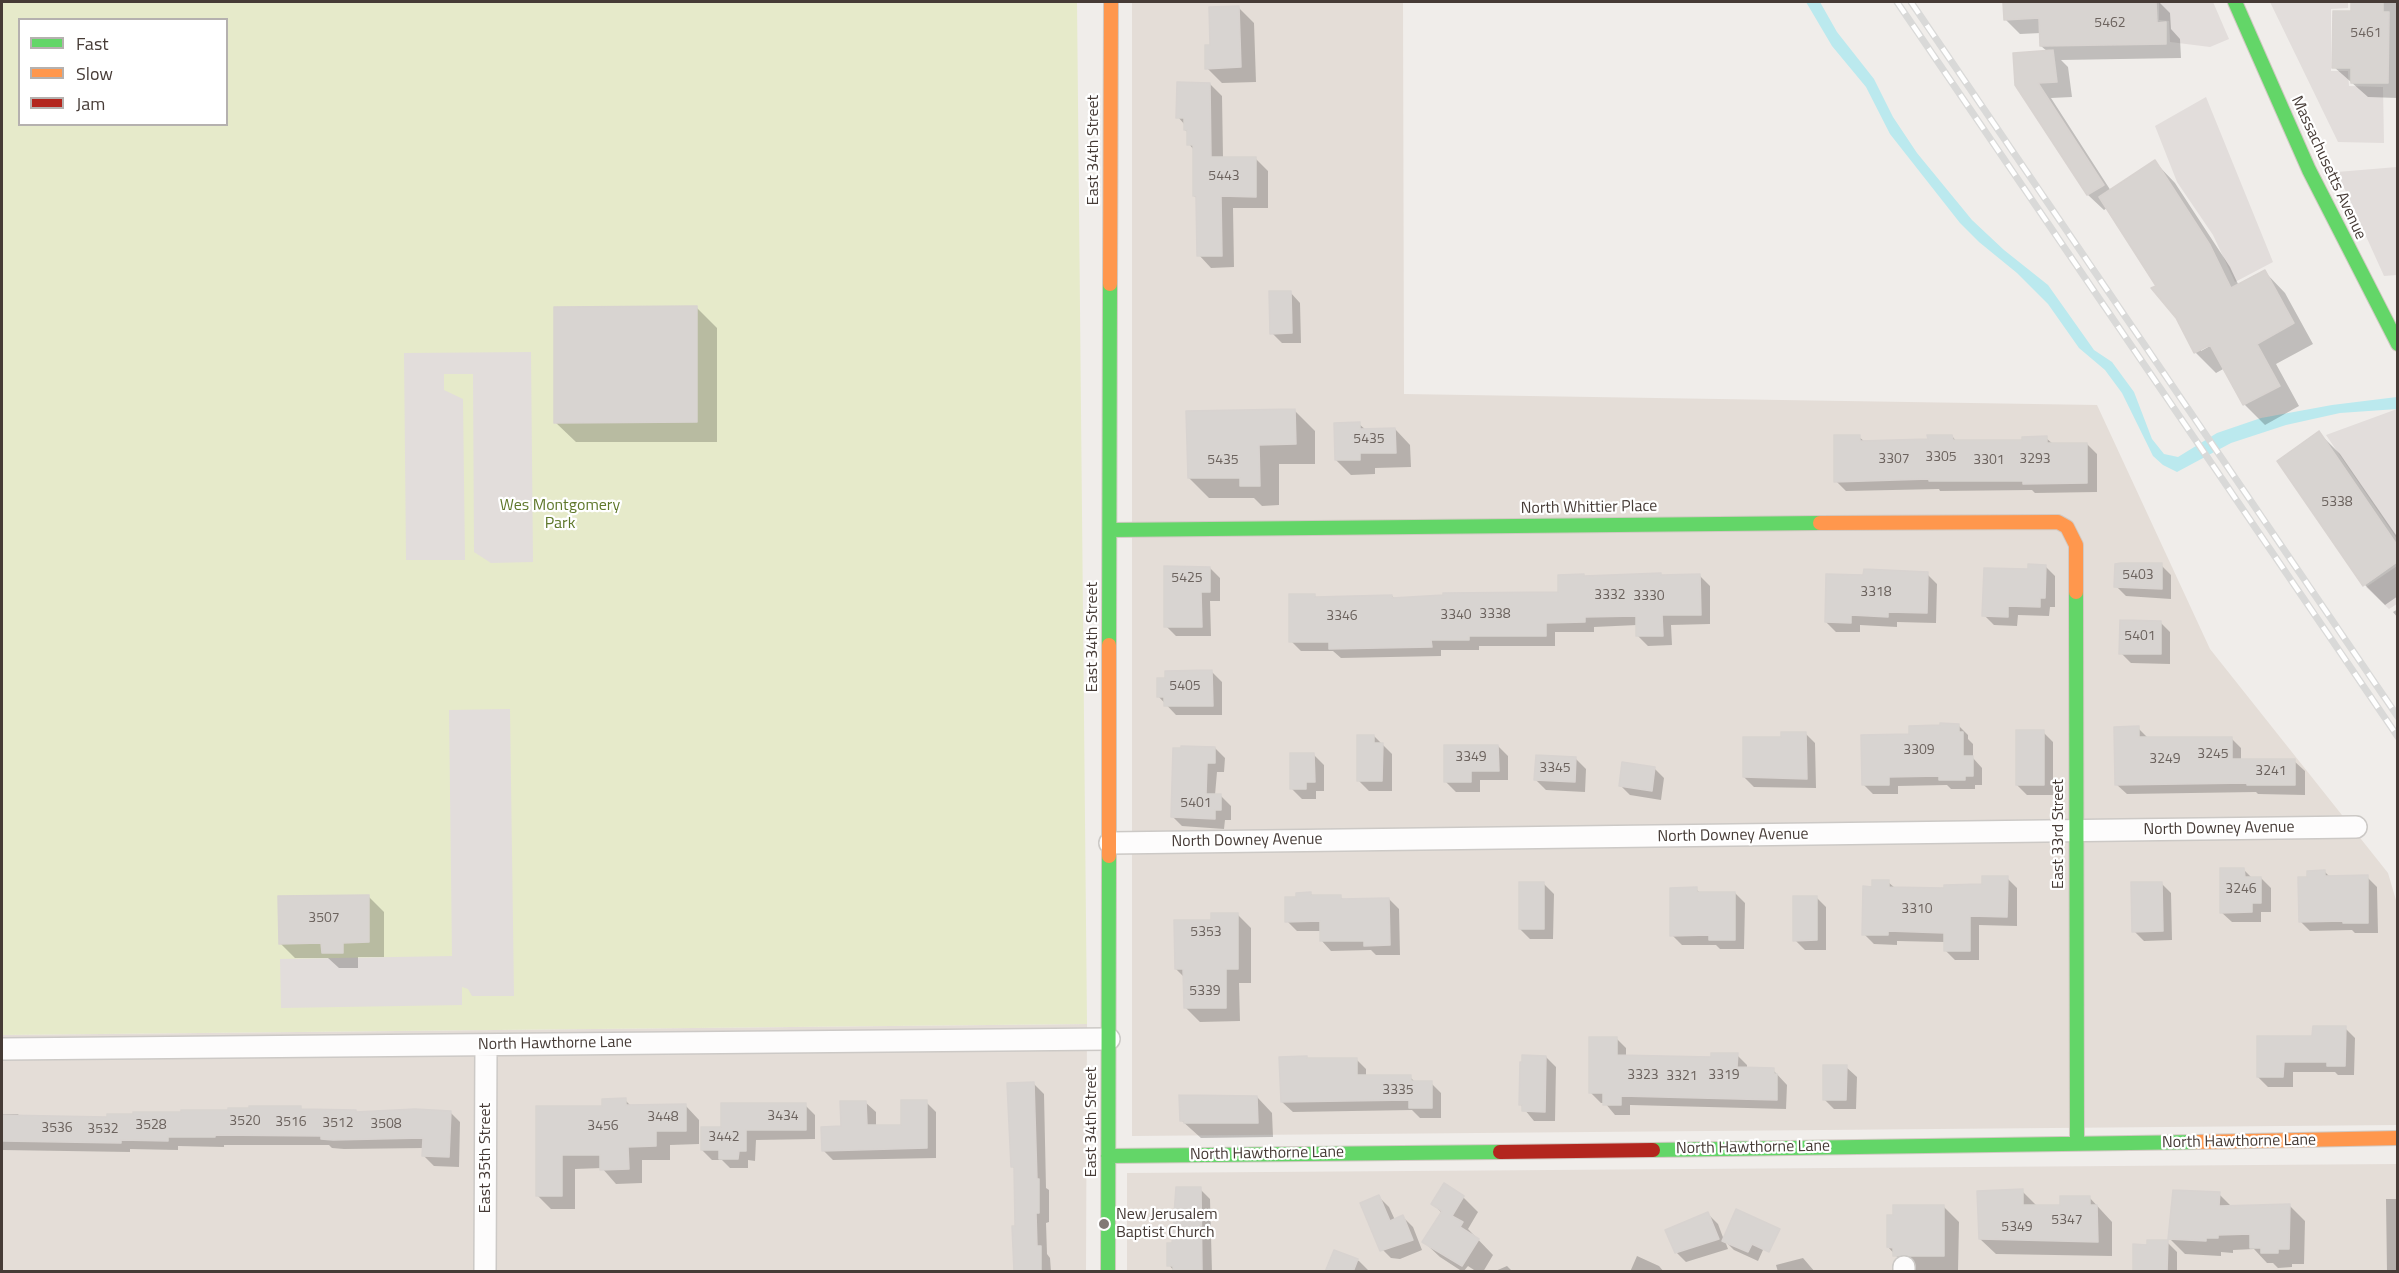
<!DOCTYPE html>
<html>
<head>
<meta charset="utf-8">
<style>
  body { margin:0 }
  #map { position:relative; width:2399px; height:1273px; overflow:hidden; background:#f0edea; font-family:"Titillium Web",sans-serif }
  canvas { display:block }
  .frame { position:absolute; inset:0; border:3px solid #463b36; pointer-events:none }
  .legend { position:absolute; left:18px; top:18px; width:210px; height:108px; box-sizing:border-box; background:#fff; border:2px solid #b5b1af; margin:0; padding:8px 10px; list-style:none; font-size:18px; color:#463b36 }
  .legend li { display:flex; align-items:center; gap:12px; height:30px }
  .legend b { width:30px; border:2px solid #b5b1af }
</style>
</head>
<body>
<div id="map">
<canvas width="2399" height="1273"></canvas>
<div class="frame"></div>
<ul class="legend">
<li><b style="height:8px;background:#63d668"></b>Fast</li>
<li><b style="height:8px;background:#ff974d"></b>Slow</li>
<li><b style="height:8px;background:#b3261e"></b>Jam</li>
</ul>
</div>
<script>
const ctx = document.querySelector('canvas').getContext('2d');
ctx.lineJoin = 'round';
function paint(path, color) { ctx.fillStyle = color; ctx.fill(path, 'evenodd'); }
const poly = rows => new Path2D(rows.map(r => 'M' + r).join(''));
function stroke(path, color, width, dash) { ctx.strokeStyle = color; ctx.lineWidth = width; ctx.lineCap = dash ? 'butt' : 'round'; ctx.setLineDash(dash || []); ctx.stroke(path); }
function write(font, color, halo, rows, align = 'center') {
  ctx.font = font + ' "Titillium Web",sans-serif'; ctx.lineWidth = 4.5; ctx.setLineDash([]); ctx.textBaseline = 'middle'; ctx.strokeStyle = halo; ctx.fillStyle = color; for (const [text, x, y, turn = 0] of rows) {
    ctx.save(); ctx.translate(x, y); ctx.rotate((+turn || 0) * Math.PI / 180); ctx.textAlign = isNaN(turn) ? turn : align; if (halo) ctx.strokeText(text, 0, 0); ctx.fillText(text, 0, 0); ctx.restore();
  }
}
paint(poly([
  [1132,2,1403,2,1404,394,2097,405,2210,649,2388,873,2398,907,2397,1125,1132,1136],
  [1087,1024,1086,1271,2,1271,2,1035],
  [2397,1164,2397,1271,1127,1272,1127,1173]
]), '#e4ddd7');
paint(poly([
  [2,2,1077,2,1087,1024,2,1035],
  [20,20,226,20,226,124,20,124]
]), '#e6eaca');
paint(poly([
  [2159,2,2213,2,2229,39,2210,47,2170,42,2169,21,2159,20],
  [2270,2,2348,2,2348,8,2331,9,2331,71,2348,71,2349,86,2383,87,2384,143,2338,142],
  [2206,97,2273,262,2235,282,2213,235,2177,182,2155,126],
  [2397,167,2397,275,2384,276,2337,172],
  [531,352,533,562,491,563,474,552,473,374,444,374,444,390,463,399,465,560,406,560,404,353],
  [2397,409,2398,409,2397,539,2326,435],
  [2397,566,2397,604,2389,609,2366,587],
  [510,709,514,996,472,996,468,989,462,987,462,1005,281,1008,280,959,452,956,449,710]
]), '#e2dddb');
paint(poly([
  [1806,2,1820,2,1837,32,1874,79,1893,117,1917,153,1972,220,2004,250,2048,285,2094,350,2112,362,2134,392,2152,439,2164,454,2178,457,2217,433,2261,418,2332,405,2397,397,2397,409,2340,413,2286,425,2231,443,2177,472,2163,465,2153,456,2122,393,2105,370,2079,348,2048,304,2017,273,1979,242,1960,223,1890,134,1866,87,1832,46]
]), '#bbe9ee');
paint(poly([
  [2069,2,2159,2,2170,13,2171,29,2180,39,2181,58,2061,60,2068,67,2072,97,2051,98,2111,191,2155,162,2175,183,2230,267,2239,286,2265,272,2285,293,2313,344,2276,364,2299,406,2265,425,2245,405,2225,368,2216,373,2195,352,2177,317,2107,208,2104,210,2088,195,2016,84,2048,52,2041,46,2041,33,2020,34,2005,19,2005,5],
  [2217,342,2201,351,2201,348],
  [2353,2,2398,2,2398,98,2368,97,2334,67,2353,13],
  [1239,8,1254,23,1256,82,1222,83,1207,68,1212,46],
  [1210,84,1222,96,1223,158,1255,158,1268,171,1268,208,1233,208,1234,267,1211,268,1199,255,1198,199,1194,196,1194,150,1189,144,1189,133,1185,130,1185,125,1178,117],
  [1290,292,1300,303,1301,343,1282,343,1272,333],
  [696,307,717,328,717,442,576,442,555,422],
  [1295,411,1315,431,1315,464,1279,464,1279,505,1262,506,1254,498,1209,498,1189,478],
  [1359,424,1366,430,1395,429,1410,445,1411,467,1375,468,1375,474,1351,475,1336,460],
  [2319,433,2340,454,2398,538,2398,596,2385,605,2365,585],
  [1952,436,1957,442,2024,442,2046,438,2053,444,2087,444,2097,454,2097,492,2035,493,2032,490,1940,491,1939,489,1846,491,1836,481,1859,437,1865,442,1929,441],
  [2161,565,2171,575,2171,599,2126,596,2116,586],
  [2045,566,2055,576,2055,607,2050,607,2049,616,2018,615,2017,626,1994,625,1984,615,2029,570],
  [1210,568,1220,578,1220,601,1210,601,1211,636,1176,636,1166,626],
  [1927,574,1937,584,1936,623,1897,622,1897,627,1860,625,1860,632,1836,632,1826,622],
  [1700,576,1710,586,1710,624,1671,625,1672,645,1648,646,1638,636,1637,625,1594,627,1594,632,1555,632,1555,646,1479,646,1479,650,1441,650,1441,656,1341,658,1333,651,1301,651,1291,641,1314,595,1318,599,1392,596,1395,599,1559,594],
  [2398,609,2398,618,2393,612],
  [2160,622,2170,632,2170,664,2131,663,2121,653],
  [1212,672,1222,682,1222,715,1176,715,1158,696],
  [1958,725,1968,735,1968,739,1973,744,1973,758,1982,768,1982,785,1975,785,1975,789,1951,789,1947,785,1898,786,1898,794,1873,794,1863,784,1911,736],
  [2138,728,2148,738,2231,738,2241,748,2241,761,2294,761,2305,771,2305,795,2258,794,2256,792,2127,794,2116,784],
  [2043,732,2053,742,2053,795,2027,795,2017,785],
  [1805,733,1815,743,1816,788,1754,787,1744,777,1782,738],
  [1374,736,1392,754,1392,791,1369,791,1359,781],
  [1498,746,1508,756,1508,780,1480,780,1480,792,1456,792,1446,782],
  [1215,748,1225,758,1224,772,1217,772,1215,795,1221,796,1231,806,1231,820,1225,820,1224,829,1182,826,1172,816],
  [1314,755,1324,765,1324,791,1316,791,1316,799,1302,799,1292,789],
  [1576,759,1586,769,1585,792,1546,790,1536,780],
  [1654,768,1664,778,1661,800,1630,795,1620,785],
  [2244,870,2252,878,2261,878,2271,888,2271,912,2261,912,2261,922,2232,922,2221,912],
  [2325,872,2330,877,2367,877,2377,887,2378,933,2355,933,2352,930,2310,931,2300,921,2308,878],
  [2007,878,2017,888,2017,926,1979,925,1979,960,1955,960,1945,950,1945,942,1897,941,1897,945,1874,944,1864,934,1873,888,1888,882,1895,888,1945,890,1984,886],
  [2161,883,2171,893,2172,940,2144,941,2134,931],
  [1544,884,1554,894,1553,939,1530,939,1520,929],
  [1696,889,1700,893,1735,893,1745,903,1744,949,1720,949,1716,945,1682,945,1672,935],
  [1311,894,1314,897,1340,897,1344,900,1389,899,1399,909,1400,955,1376,955,1371,950,1331,951,1321,940,1321,931,1297,931,1287,921,1297,898],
  [368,896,384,912,384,957,358,957,358,968,339,968,328,958,295,958,280,943],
  [1816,897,1826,907,1826,950,1805,950,1795,940],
  [1237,914,1251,928,1251,983,1239,983,1240,1021,1200,1022,1186,1008,1185,978,1176,969,1212,921],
  [2345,1028,2355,1038,2354,1075,2338,1075,2335,1072,2293,1072,2293,1087,2268,1087,2258,1077,2314,1037],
  [1616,1038,1626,1048,1626,1056,1712,1059,1737,1055,1747,1065,1747,1069,1773,1070,1787,1085,1786,1109,1630,1105,1630,1115,1615,1115,1605,1103,1601,1103,1591,1093],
  [1546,1057,1556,1067,1555,1121,1534,1121,1520,1104],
  [1356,1059,1366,1069,1366,1077,1410,1077,1416,1083,1431,1083,1441,1093,1441,1118,1420,1118,1412,1110,1293,1112,1282,1102],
  [1846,1067,1857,1077,1856,1109,1834,1109,1824,1099],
  [1034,1084,1044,1094,1046,1188,1049,1190,1049,1222,1046,1223,1047,1254,1050,1258,1051,1272,1015,1272,1016,1170,1012,1166],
  [1257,1097,1272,1113,1273,1137,1201,1138,1181,1120],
  [625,1100,631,1106,685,1105,699,1120,699,1144,670,1145,670,1160,642,1160,642,1183,616,1184,602,1168,575,1169,575,1209,551,1209,537,1195,537,1107,603,1107],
  [865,1102,876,1112,876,1126,902,1126,926,1102,936,1112,936,1158,833,1160,823,1150],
  [805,1105,815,1115,815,1139,756,1140,755,1161,748,1160,748,1168,730,1168,722,1160,712,1160,702,1150,722,1128],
  [300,1108,304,1111,357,1114,450,1112,460,1122,459,1167,434,1166,424,1156,424,1148,344,1149,332,1148,329,1145,224,1145,224,1147,178,1146,178,1150,130,1149,130,1152,2,1150,2,1114,18,1114,20,1117,109,1118],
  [1200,1189,1210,1199,1212,1272,1191,1272,1192,1269,1177,1269,1175,1272,1169,1265,1174,1244,1175,1198],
  [2022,1191,2037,1206,2062,1206,2089,1197,2112,1222,2112,1256,1996,1254,1980,1239],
  [2219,1194,2232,1207,2290,1206,2305,1221,2304,1264,2292,1264,2292,1267,2278,1268,2273,1263,2267,1263,2254,1249,2233,1250,2233,1253,2221,1252,2221,1256,2185,1254,2169,1238],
  [1379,1197,1389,1207,1395,1220,1403,1217,1413,1227,1422,1250,1400,1259,1391,1258,1381,1248],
  [1463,1197,1478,1212,1468,1229,1493,1255,1483,1272,1477,1272,1468,1266,1463,1272,1440,1257,1424,1242,1442,1213,1433,1204],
  [2386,1199,2398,1199,2398,1272,2387,1272],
  [1944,1207,1959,1222,1958,1271,1910,1271,1888,1247],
  [1708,1214,1718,1224,1724,1240,1771,1232,1758,1261,1734,1250,1725,1241,1728,1249,1686,1262,1676,1252],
  [2167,1242,2177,1252,2177,1272,2134,1272,2148,1246],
  [1335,1251,1359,1261,1368,1270,1327,1272],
  [1637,1256,1659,1266,1664,1272,1630,1272],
  [1803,1258,1815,1272,1778,1272,1776,1265],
  [1507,1266,1513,1272,1493,1272]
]), '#0003');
const building = poly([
  [2039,2,2156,2,2157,23,2166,22,2166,44,2040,46,2039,18,2004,20,2003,3,2039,2],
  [2351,2,2383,2,2383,12,2389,12,2388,83,2351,83,2351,68,2332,68,2333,11,2351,11,2351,2],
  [1239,6,1241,67,1205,69,1205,45,1210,45,1209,7,1239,6],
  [2053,50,2057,82,2038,83,2104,185,2087,195,2015,85,2013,53,2053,50],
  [1177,82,1210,83,1211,157,1256,157,1256,197,1221,196,1222,256,1197,256,1196,196,1193,196,1193,145,1187,145,1187,130,1184,130,1184,118,1176,118,1177,82],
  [2155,160,2210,245,2231,288,2265,270,2294,323,2257,344,2280,386,2243,405,2210,345,2194,353,2176,318,2151,288,2156,286,2099,197,2155,160],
  [1269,291,1291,291,1292,333,1270,334,1269,291],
  [697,306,697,422,554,423,554,307,697,306],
  [1295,409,1296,444,1259,445,1260,486,1240,486,1240,478,1188,478,1186,411,1295,409],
  [1360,422,1360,429,1395,428,1396,453,1360,453,1360,460,1335,460,1334,423,1360,422],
  [2319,431,2397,545,2397,562,2363,586,2277,461,2319,431],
  [1834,435,1860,435,1860,441,1928,439,1927,435,1952,435,1953,440,2022,440,2022,437,2047,436,2047,443,2087,443,2087,483,2023,484,2023,481,1929,481,1929,479,1834,482,1834,435],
  [2121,563,2162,563,2162,589,2114,587,2115,564,2121,563],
  [2028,564,2046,565,2045,598,2040,598,2040,607,2008,606,2008,617,1982,616,1984,568,2028,569,2028,564],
  [1164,566,1210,567,1210,592,1201,592,1202,627,1164,627,1164,566],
  [1864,569,1928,572,1927,613,1888,612,1888,617,1851,615,1851,623,1825,622,1826,574,1863,575,1864,569],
  [1661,573,1661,575,1700,574,1701,615,1662,615,1663,636,1636,636,1636,616,1585,617,1585,622,1546,623,1546,636,1469,636,1469,640,1431,640,1432,647,1329,649,1329,642,1289,642,1289,594,1315,594,1315,597,1392,595,1392,598,1443,595,1443,593,1558,592,1558,575,1584,574,1584,576,1661,573],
  [2120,620,2161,621,2161,654,2119,654,2120,620],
  [1212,670,1213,706,1164,706,1164,697,1157,697,1157,678,1165,678,1165,671,1212,670],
  [1940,723,1959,724,1959,732,1963,732,1963,756,1973,756,1973,776,1965,776,1965,780,1939,780,1939,776,1889,777,1889,785,1862,785,1861,735,1909,734,1909,726,1940,725,1940,723],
  [2139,726,2139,737,2232,737,2232,759,2295,759,2295,785,2247,785,2247,783,2115,785,2114,727,2139,726],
  [2016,730,2044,730,2044,785,2016,785,2016,730],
  [1781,732,1806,732,1807,779,1743,777,1743,737,1781,737,1781,732],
  [1357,735,1374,735,1374,743,1383,743,1382,781,1357,781,1357,735],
  [1444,745,1498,745,1499,771,1471,771,1471,782,1444,782,1444,745],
  [1181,746,1215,747,1215,763,1207,763,1206,794,1221,794,1221,810,1215,810,1215,819,1171,817,1173,748,1181,748,1181,746],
  [1290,753,1314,753,1315,782,1306,782,1306,789,1290,789,1290,753],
  [1536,755,1576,757,1575,782,1534,780,1536,755],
  [1622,762,1655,767,1652,791,1619,786,1622,762],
  [2220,868,2244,868,2245,877,2261,877,2261,903,2252,903,2252,912,2220,913,2220,868],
  [2325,870,2325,876,2368,875,2368,923,2343,923,2343,921,2299,922,2298,877,2307,877,2307,871,2325,870],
  [1982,876,2008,876,2007,917,1970,916,1970,951,1944,951,1944,933,1888,931,1888,935,1862,935,1863,886,1872,887,1872,880,1889,880,1889,887,1944,888,1944,885,1982,884,1982,876],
  [1519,882,1544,882,1544,929,1519,929,1519,882],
  [2131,882,2162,882,2163,931,2132,932,2131,882],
  [1697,887,1697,892,1735,892,1735,940,1709,940,1709,935,1670,936,1670,888,1697,887],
  [1311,892,1311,895,1341,895,1341,899,1389,898,1390,945,1364,946,1364,941,1320,941,1320,921,1285,922,1285,897,1296,897,1296,893,1311,892],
  [369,895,369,942,343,943,343,953,322,953,321,943,279,944,278,896,369,895],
  [1793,896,1817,896,1817,940,1793,941,1793,896],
  [1211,913,1238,913,1238,969,1226,969,1226,1008,1184,1008,1183,969,1175,969,1174,920,1211,920,1211,913],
  [2313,1026,2346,1026,2345,1066,2327,1066,2327,1062,2284,1062,2283,1077,2257,1077,2257,1036,2312,1036,2313,1026],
  [1589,1037,1617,1037,1617,1055,1711,1057,1711,1053,1738,1053,1737,1067,1774,1068,1774,1074,1777,1074,1777,1100,1621,1096,1621,1105,1603,1105,1603,1093,1589,1093,1589,1037],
  [1522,1055,1546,1056,1545,1112,1522,1111,1522,1105,1519,1105,1520,1062,1522,1062,1522,1055],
  [1307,1056,1307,1058,1357,1058,1357,1075,1411,1075,1411,1081,1432,1081,1432,1108,1409,1108,1409,1100,1281,1102,1279,1057,1307,1056],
  [1823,1065,1847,1065,1846,1100,1823,1100,1823,1065],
  [1034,1082,1037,1179,1039,1179,1039,1213,1036,1213,1037,1246,1041,1246,1041,1272,1014,1272,1012,1226,1015,1226,1014,1167,1011,1167,1007,1083,1034,1082],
  [1179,1095,1257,1096,1258,1123,1184,1123,1184,1121,1180,1121,1179,1095],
  [626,1098,626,1105,686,1104,686,1131,656,1131,656,1146,628,1147,629,1169,600,1170,600,1155,562,1155,562,1196,536,1196,536,1106,602,1106,602,1099,626,1098],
  [901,1100,927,1100,927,1148,822,1151,821,1127,841,1126,840,1101,866,1101,867,1125,901,1125,901,1100],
  [721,1103,806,1103,806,1130,746,1130,746,1151,739,1151,738,1159,719,1159,719,1150,701,1150,701,1127,721,1127,721,1103],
  [249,1106,301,1106,301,1109,356,1110,356,1112,415,1109,451,1111,449,1157,422,1156,423,1138,333,1140,321,1139,321,1136,215,1135,215,1137,168,1137,168,1141,121,1140,121,1143,2,1141,2,1115,107,1117,107,1114,133,1114,133,1112,181,1112,181,1110,228,1110,228,1108,249,1108,249,1106],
  [1444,1183,1464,1196,1452,1216,1463,1222,1460,1227,1479,1239,1462,1266,1422,1242,1442,1211,1431,1204,1444,1183],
  [1176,1187,1201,1187,1202,1270,1173,1270,1173,1266,1167,1266,1167,1243,1172,1243,1176,1187],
  [2023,1189,2023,1205,2060,1205,2060,1196,2090,1196,2090,1205,2097,1205,2098,1242,1979,1239,1977,1191,2023,1189],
  [2173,1190,2220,1192,2219,1206,2290,1204,2289,1249,2278,1249,2278,1253,2261,1253,2261,1248,2250,1248,2250,1234,2218,1235,2218,1238,2206,1238,2206,1241,2168,1239,2173,1190],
  [1379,1195,1390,1221,1403,1215,1413,1240,1380,1251,1360,1203,1379,1195],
  [1893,1205,1944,1205,1944,1256,1893,1256,1893,1248,1887,1247,1887,1215,1893,1215,1893,1205],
  [1736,1209,1780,1229,1769,1252,1752,1244,1748,1252,1722,1241,1736,1209],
  [1708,1212,1719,1239,1675,1253,1665,1230,1708,1212],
  [2147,1240,2168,1240,2167,1272,2133,1272,2133,1244,2147,1245,2147,1240],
  [1334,1250,1358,1259,1353,1272,1325,1272,1334,1250]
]);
paint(building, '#d8d4d1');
stroke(building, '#d8d3d0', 1.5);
const street = poly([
  [1110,843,2356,827],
  [2,1049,1109,1039],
  [1904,1267,1904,1272],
  [485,1272,486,1045]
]);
const fast = poly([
  [2235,2,2309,170,2398,344],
  [1110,530,1820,523],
  [2076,592,2077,1144],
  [1109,645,1110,284],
  [1653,1150,2198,1142],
  [1108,1156,1500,1152],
  [1108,1272,1109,856]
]);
const slow = poly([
  [1110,284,1111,2],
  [1820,523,2058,522,2067,527,2076,545,2076,592],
  [1109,856,1109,645],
  [2198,1142,2398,1138]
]);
const jam = poly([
  [1500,1152,1653,1150]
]);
stroke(street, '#ccc9c6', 24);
stroke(fast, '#d1c9c2', 16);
stroke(slow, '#d1c9c2', 16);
stroke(jam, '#d1c9c2', 16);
stroke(street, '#fdfcfc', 21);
stroke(fast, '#63d668', 14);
stroke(slow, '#ff974d', 14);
stroke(jam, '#b3261e', 14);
const rail = poly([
  [1897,2,2398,737],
  [1911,2,2398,717]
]);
stroke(rail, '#d9d9d8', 7);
stroke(rail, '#fff', 4.5, [14]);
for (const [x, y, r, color] of [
  [1104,1224,6,"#827975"]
]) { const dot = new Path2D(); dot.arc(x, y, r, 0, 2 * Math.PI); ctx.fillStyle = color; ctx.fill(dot); stroke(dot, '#fff', 2); }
write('14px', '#6c635e', null, [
  ["5462",2110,24],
  ["5461",2366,34],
  ["5443",1224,177],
  ["5435",1369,440],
  ["3305",1941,458],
  ["3307",1894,460],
  ["3293",2035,460],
  ["5435",1223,461],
  ["3301",1989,461],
  ["5338",2337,503],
  ["5403",2138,576],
  ["5425",1187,579],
  ["3318",1876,593],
  ["3332",1610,596],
  ["3330",1649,597],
  ["3338",1495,615],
  ["3340",1456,616],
  ["3346",1342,617],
  ["5401",2140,637],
  ["5405",1185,687],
  ["3309",1919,751],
  ["3245",2213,755],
  ["3349",1471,758],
  ["3249",2165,760],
  ["3345",1555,769],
  ["3241",2271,772],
  ["5401",1196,804],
  ["3246",2241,890],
  ["3310",1917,910],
  ["3507",324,919],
  ["5353",1206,933],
  ["5339",1205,992],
  ["3323",1643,1076],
  ["3319",1724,1076],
  ["3321",1682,1077],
  ["3335",1398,1091],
  ["3434",783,1117],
  ["3448",663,1118],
  ["3520",245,1122],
  ["3516",291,1123],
  ["3512",338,1124],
  ["3508",386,1125],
  ["3528",151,1126],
  ["3456",603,1127],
  ["3536",57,1129],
  ["3532",103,1130],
  ["3442",724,1138],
  ["5347",2067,1221],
  ["5349",2017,1228]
]);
write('16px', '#463b36', '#fff', [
  ["East 34th Street",1094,150,-90],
  ["Massachusetts Avenue",2328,168,65],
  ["North Whittier Place",1589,508,-1],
  ["East 34th Street",1093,637,-90],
  ["North Downey Avenue",2219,829,-1],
  ["East 33rd Street",2059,834,-90],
  ["North Downey Avenue",1733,836,-1],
  ["North Downey Avenue",1247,841,-1],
  ["North Hawthorne Lane",555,1044,-1],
  ["East 34th Street",1092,1122,-90],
  ["North Hawthorne Lane",2239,1142,-1],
  ["North Hawthorne Lane",1753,1148,-1],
  ["North Hawthorne Lane",1267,1154,-1],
  ["East 35th Street",486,1158,-90]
]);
write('16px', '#5e772a', '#fff', [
  ["Wes Montgomery",560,506],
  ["Park",560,524]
]);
write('16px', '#463b36', '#fff', [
  ["New Jerusalem",1116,1215],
  ["Baptist Church",1116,1233]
], 'left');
</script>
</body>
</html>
